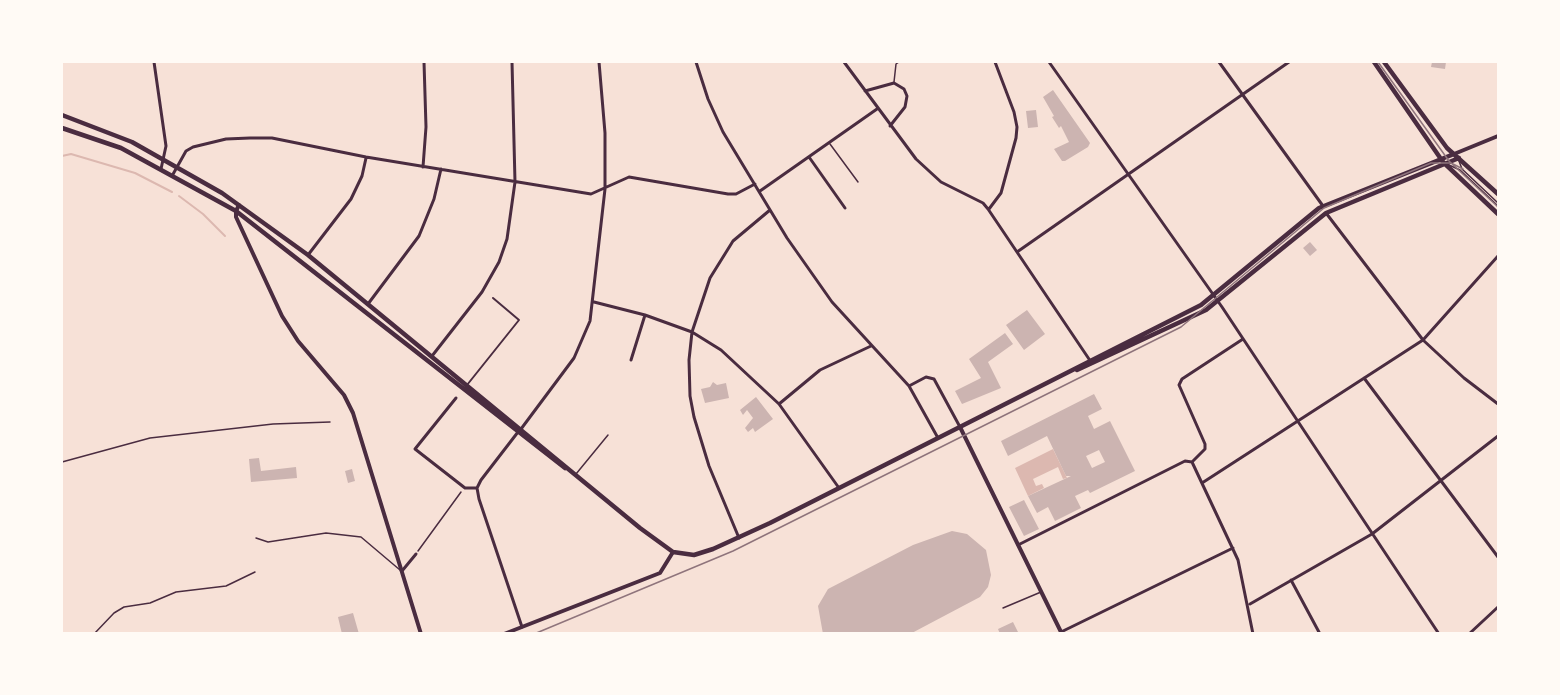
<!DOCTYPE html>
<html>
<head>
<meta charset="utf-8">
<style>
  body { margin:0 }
  #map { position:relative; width:1560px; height:695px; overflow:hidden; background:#f7e1d7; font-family:"DM Sans",sans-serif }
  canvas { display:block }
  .frame { position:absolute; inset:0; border:63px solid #fffaf5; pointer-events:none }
</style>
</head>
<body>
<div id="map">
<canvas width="1560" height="695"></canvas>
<div class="frame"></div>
</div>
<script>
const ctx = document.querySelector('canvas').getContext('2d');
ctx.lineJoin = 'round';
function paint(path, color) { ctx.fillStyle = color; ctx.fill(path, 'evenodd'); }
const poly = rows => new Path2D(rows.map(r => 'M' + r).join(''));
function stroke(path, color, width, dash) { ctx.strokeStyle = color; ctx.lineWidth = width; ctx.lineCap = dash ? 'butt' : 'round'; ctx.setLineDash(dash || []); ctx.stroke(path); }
paint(poly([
  [1053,449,1067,478,1063,479,1058,467,1033,479,1036,486,1042,484,1044,488,1028,496,1015,468]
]), '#dcb8b0');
stroke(poly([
  [62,156,71,154,135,173,172,192],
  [179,196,203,214,225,236]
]), '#dcb8b0', 2);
paint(poly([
  [1432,62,1446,62,1445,69,1431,67],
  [1053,90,1090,143,1088,147,1065,161,1062,161,1054,149,1069,142,1061,126,1059,128,1052,117,1054,116,1043,97],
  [1036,110,1038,127,1028,128,1026,111],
  [1310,242,1317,250,1310,256,1303,248],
  [1027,310,1045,334,1024,350,1006,325],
  [1005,333,1013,344,988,362,1001,388,962,404,955,391,981,378,969,359],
  [713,382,717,385,726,383,729,398,705,403,701,389,710,387],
  [1094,394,1102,409,1088,416,1094,429,1110,421,1135,471,1090,493,1088,490,1075,496,1081,508,1055,521,1048,507,1037,513,1028,496,1071,476,1066,476,1047,436,1008,456,1001,441],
  [1099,450,1105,462,1092,468,1086,456],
  [756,397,773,419,755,432,753,428,748,432,745,428,753,418,747,410,743,415,740,410],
  [259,458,261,471,296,467,297,478,251,482,249,459],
  [352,469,355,481,348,483,345,471],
  [1024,500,1039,529,1024,536,1009,507],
  [952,531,967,534,986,550,991,575,988,587,980,597,910,634,823,634,818,606,828,589,913,545],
  [353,613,359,634,342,634,338,617],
  [1013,622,1019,634,1000,634,998,629]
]), '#ccb4b1');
stroke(poly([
  [62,462,150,438,273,424,330,422],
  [418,551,461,492],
  [94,634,114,613,124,607,150,603,176,592,226,586,255,572]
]), '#4a2c40', 1.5);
stroke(poly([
  [894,82,896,64,899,62],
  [830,144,858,182],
  [1459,161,1462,169,1498,203],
  [1449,165,1460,170,1498,206],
  [576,474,608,435],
  [256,538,268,542,326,533,361,537,400,570],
  [1003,608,1041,592]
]), '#4a2c40', 1.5);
stroke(poly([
  [467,385,519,320,493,298]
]), '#4a2c40', 2);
stroke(poly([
  [154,62,166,146,161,169],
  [696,62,708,99,723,132,787,238,832,302,909,386,938,438],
  [844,62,916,159,941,182,983,203,988,209,1091,362],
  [1049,62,1222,307,1439,634],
  [1219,62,1323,206],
  [865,91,894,83,904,89,907,96,905,107,890,126],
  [809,157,845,208],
  [423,167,426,127,424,62],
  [172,176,186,151,193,147,226,139,250,138,272,138,366,157,591,194,629,177,728,194,736,194,755,184],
  [760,191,877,109],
  [989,209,1001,193,1016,138,1017,127,1014,112,995,62],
  [1326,213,1423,340,1464,378,1498,404],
  [1017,252,1289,62],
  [308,255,351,199,362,176,366,158],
  [594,302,645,315,692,332,721,350,779,404,839,488],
  [368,304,419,236,434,199,441,169],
  [1243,339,1182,379,1179,385,1205,444,1205,449,1192,462,1238,560,1253,634],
  [432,356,482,292,499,262,507,239,515,182,512,62],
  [631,360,645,315],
  [1364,378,1498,557],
  [909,386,926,377,934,379,960,427],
  [456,398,415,449,465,488,477,488],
  [779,404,820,370,871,346],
  [521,429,574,358,590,321,605,189,605,133,599,62],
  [518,432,481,480,477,488,479,499,522,627],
  [1202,483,1423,340,1498,256],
  [739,538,709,466,694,417,690,396,689,360,692,332,710,278,733,241,770,210],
  [1018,545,1185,461,1192,462],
  [402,571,416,554],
  [1291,580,1320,634],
  [1250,604,1372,534,1498,436],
  [1061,632,1233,548],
  [1469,634,1498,607]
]), '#4a2c40', 3);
stroke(poly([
  [1454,154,1498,136],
  [239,205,236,211,236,217,282,316,298,341,344,395,353,413,421,634],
  [960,427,1062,634],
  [504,634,660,573,673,552]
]), '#4a2c40', 4);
stroke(poly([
  [1374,62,1443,162,1498,214],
  [1384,62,1447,148,1498,194],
  [62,115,132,142,222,193,308,255,640,528,673,552,694,555,713,549,770,523,1201,305,1319,208,1454,154],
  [62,128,121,148,236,211,565,468],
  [1077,370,1206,310,1326,213,1459,158]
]), '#4a2c40', 4.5);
stroke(poly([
  [1378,62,1449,161,1498,207],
  [534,634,733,551,1181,327,1324,208,1431,163,1451,163,1463,169]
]), '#8f747c', 1.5);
</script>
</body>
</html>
